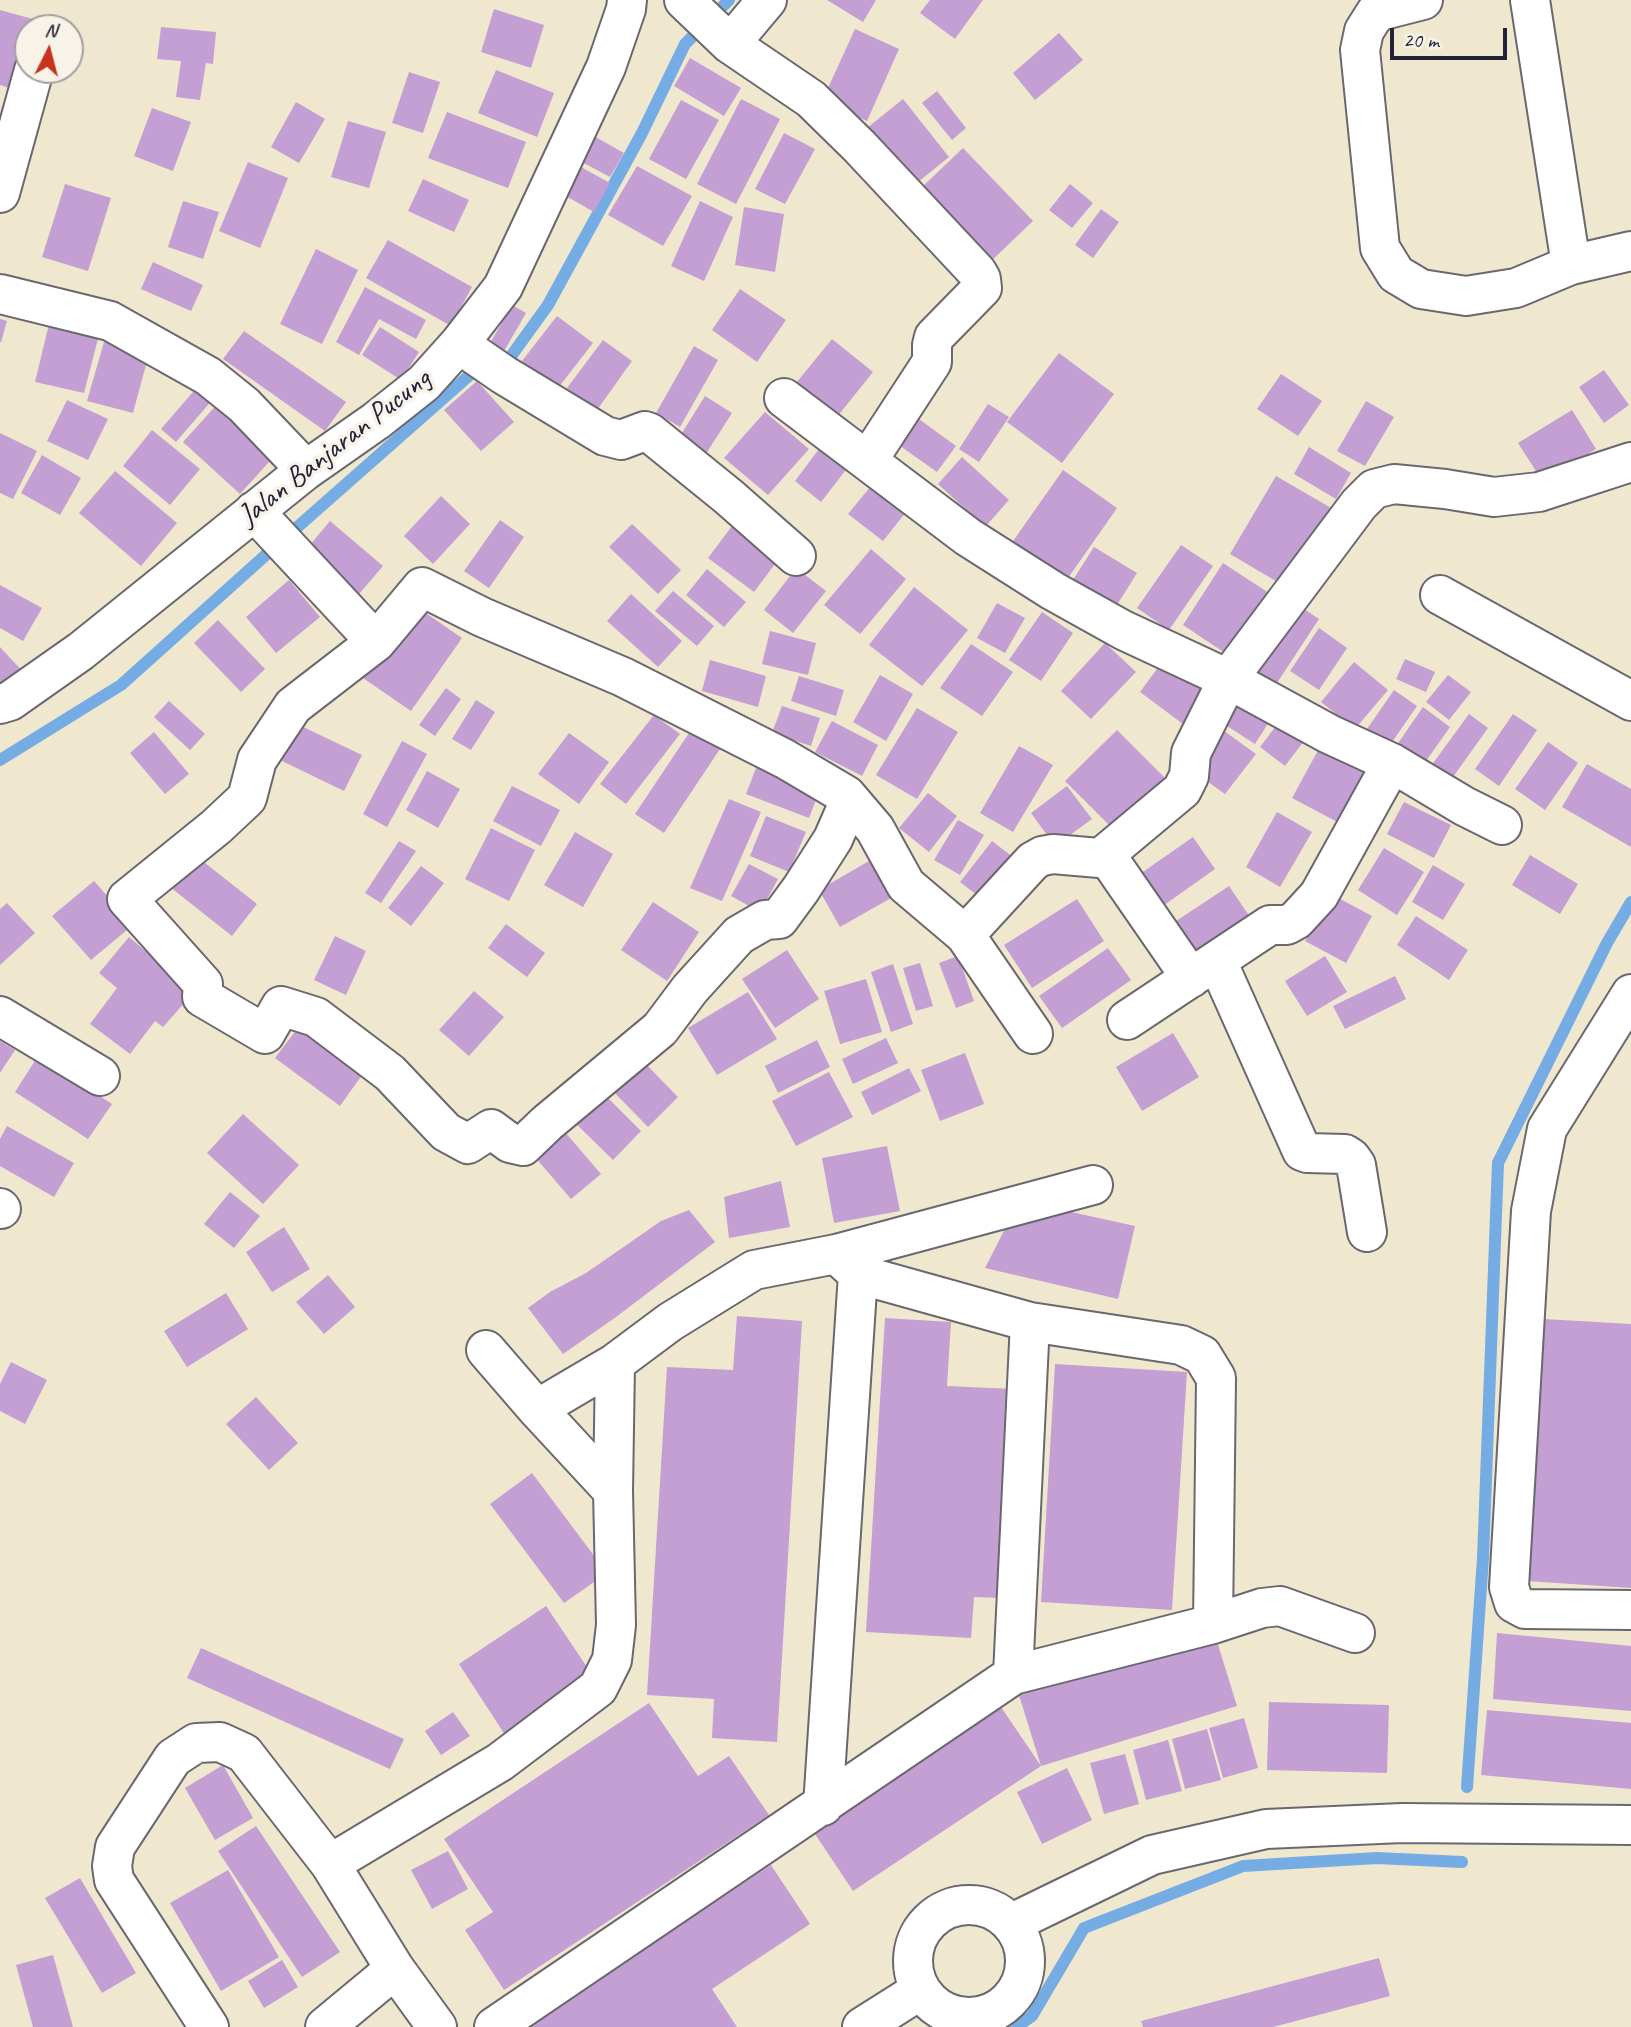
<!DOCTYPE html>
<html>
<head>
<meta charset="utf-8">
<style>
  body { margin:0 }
  #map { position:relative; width:1631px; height:2027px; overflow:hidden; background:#efe8cf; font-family:Caveat,sans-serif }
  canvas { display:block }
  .north { position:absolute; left:14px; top:14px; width:70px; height:70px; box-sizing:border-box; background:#f7f3e8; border:2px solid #a29fa3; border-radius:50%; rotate:6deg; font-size:19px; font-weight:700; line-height:28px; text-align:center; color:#22223b }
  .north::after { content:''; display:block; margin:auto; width:24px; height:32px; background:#c8321e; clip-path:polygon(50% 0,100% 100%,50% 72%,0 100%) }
  .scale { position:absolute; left:1390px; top:28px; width:117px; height:32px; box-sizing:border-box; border:4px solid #22223b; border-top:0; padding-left:9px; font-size:21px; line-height:24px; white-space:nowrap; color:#22223b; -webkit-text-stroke:5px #f7f3e8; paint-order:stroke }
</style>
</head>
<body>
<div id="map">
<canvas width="1631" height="2027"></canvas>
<div class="north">N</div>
<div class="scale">20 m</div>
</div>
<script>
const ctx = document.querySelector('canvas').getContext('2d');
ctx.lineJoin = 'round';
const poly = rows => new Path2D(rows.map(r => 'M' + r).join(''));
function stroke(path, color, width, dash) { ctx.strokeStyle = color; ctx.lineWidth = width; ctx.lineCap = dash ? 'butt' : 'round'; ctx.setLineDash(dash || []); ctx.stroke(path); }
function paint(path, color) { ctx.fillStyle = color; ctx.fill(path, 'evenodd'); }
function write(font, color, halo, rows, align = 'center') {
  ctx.font = font + ' Caveat,sans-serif'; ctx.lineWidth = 7; ctx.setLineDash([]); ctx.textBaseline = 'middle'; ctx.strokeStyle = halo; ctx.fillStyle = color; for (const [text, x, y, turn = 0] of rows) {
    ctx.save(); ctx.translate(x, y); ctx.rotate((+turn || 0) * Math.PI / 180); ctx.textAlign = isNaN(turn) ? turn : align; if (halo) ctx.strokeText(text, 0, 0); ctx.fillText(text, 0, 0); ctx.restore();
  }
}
stroke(poly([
  [501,370,548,305,642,133,685,44,729,0],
  [0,760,121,685,268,553,472,373,486,375],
  [1467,1787,1483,1558,1498,1163,1607,943,1631,902],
  [1016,2027,1032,2016,1084,1928,1243,1866,1377,1858,1462,1862]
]), '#74ace3', 12);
paint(poly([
  [827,0,876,0,863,22],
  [930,0,983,0,955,39,920,13],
  [494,9,544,25,531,68,481,52],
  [0,10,40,21,38,28,28,28,28,61,19,91,0,85],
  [161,27,216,32,213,64,206,63,200,100,176,97,181,61,157,59],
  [855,29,899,49,867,121,822,101],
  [1059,33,1083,60,1035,100,1013,73],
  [690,58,741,88,724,116,674,86],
  [496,70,554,93,537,137,478,113],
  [409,72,440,82,423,133,392,123],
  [937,91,966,128,952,140,922,103],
  [741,99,780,119,736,204,697,184],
  [903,99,949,157,913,186,867,128],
  [681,100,719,120,686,179,649,159],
  [296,102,325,119,299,163,271,147],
  [152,108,191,122,173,171,134,156],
  [447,112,526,142,508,188,428,158],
  [348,121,386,132,369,188,331,177],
  [784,133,815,149,785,204,755,189],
  [592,135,624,153,610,177,578,160],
  [963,148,1033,221,989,263,919,190],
  [248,162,288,178,260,248,219,231],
  [579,166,610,183,594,212,564,195],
  [637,166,692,196,663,246,608,215],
  [423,179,469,200,454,232,408,211],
  [65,184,111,198,88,271,42,257],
  [1070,184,1093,203,1072,228,1049,210],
  [183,201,219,212,203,259,168,247],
  [700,201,733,217,704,281,671,266],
  [744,207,784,214,775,272,735,265],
  [1101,209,1119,222,1093,258,1075,245],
  [388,240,472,287,451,326,366,278],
  [316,249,358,270,322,344,280,324],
  [153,262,203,285,191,311,141,289],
  [365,287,426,320,416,339,379,319,359,355,336,342],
  [740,289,786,320,757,362,712,330],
  [512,305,526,313,503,353,489,345],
  [557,316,593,343,558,388,522,361],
  [0,319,7,321,1,342,0,342],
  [50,320,100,331,84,393,35,382],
  [380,327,419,352,401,380,362,355],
  [244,331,346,402,325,431,223,359],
  [832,339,873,372,833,422,792,388],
  [603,340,632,361,597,410,567,388],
  [104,342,149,354,133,413,87,401],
  [694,346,718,360,680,427,656,413],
  [1059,353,1114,394,1062,463,1007,422],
  [1604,370,1629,405,1604,423,1579,387],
  [1281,374,1322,401,1298,436,1257,409],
  [477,381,514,422,481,451,444,410],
  [199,385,214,398,176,442,161,429],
  [705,396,732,413,704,457,677,441],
  [67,400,108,419,88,460,47,441],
  [220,401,278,452,240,494,183,442],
  [1366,401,1394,417,1365,466,1337,451],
  [988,404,1009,417,979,462,959,449],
  [1572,410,1596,449,1543,482,1518,443],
  [765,412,809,449,768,495,724,458],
  [912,414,956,446,937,472,893,441],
  [152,430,200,469,170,505,123,466],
  [0,433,37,451,13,499,0,493],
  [825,441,852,462,821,502,795,481],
  [1309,447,1351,473,1336,499,1294,474],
  [42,455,81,478,60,515,21,493],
  [962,457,1009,500,985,527,938,484],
  [1063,470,1117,508,1066,581,1011,544],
  [115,471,177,523,141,566,79,513],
  [880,475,914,502,883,541,848,514],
  [1276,476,1333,509,1286,587,1230,554],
  [441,496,470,524,433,564,404,536],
  [500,520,524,537,489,588,464,571],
  [330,521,383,566,353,601,300,557],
  [735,522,781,556,754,592,708,558],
  [632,524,681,570,658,594,609,547],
  [1181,545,1213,566,1169,630,1137,608],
  [1094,547,1137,573,1112,613,1069,586],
  [871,549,906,579,860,634,824,605],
  [1223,563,1278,599,1237,661,1183,625],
  [796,568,826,591,793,633,764,610],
  [707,569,746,602,724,627,686,595],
  [289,580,320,617,276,653,246,617],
  [0,585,42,608,23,641,0,628],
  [914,587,968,630,922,686,869,645],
  [673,591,714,626,697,646,655,611],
  [631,594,682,641,658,667,607,621],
  [997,603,1025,618,1005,653,977,638],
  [414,605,462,638,411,711,363,678],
  [1298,605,1319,619,1275,686,1254,673],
  [1042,612,1073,633,1041,681,1009,660],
  [218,620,265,669,241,692,194,643],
  [1319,628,1347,648,1319,690,1290,671],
  [770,631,816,643,808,675,762,664],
  [1105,643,1136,672,1091,719,1061,691],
  [971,644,1013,672,982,716,940,688],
  [0,647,27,676,0,689],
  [1165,658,1209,690,1183,724,1140,692],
  [1405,659,1435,672,1426,692,1396,679],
  [710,660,766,676,758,707,702,691],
  [1354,662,1388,690,1355,729,1321,702],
  [880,675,913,694,886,741,853,722],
  [1448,675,1471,692,1449,720,1426,702],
  [799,676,844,690,836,716,791,701],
  [446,688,461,699,435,736,419,725],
  [1394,690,1417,706,1390,745,1367,729],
  [1228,695,1269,722,1255,744,1213,717],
  [476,700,495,712,471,750,452,739],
  [169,701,205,734,190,750,154,717],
  [782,706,820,718,811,746,772,733],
  [1423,707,1450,727,1419,771,1392,752],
  [917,708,958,732,917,799,876,775],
  [1469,714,1488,728,1448,784,1428,770],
  [1513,714,1537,730,1499,786,1475,769],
  [654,715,680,734,626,804,600,784],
  [1282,718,1307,737,1285,766,1260,747],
  [832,721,878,745,862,776,815,752],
  [299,725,362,755,344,791,282,761],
  [693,727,722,746,664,833,635,814],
  [1220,728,1256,754,1225,794,1190,769],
  [1117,730,1169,782,1117,833,1065,781],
  [154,732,189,774,165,794,130,753],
  [569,733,609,762,579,804,538,774],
  [402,741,427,754,387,827,363,814],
  [1548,742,1578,763,1545,810,1515,789],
  [1321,745,1371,771,1341,824,1292,798],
  [1019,746,1053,765,1013,832,980,813],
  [758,763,821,787,809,818,746,794],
  [1587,764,1631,789,1631,847,1562,807],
  [427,771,460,789,438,828,406,810],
  [512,786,560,810,541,846,493,821],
  [1067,786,1092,819,1055,846,1031,813],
  [928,793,957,816,929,852,899,828],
  [729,799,761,812,722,901,690,888],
  [1404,802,1451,825,1434,858,1387,834],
  [1277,812,1312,832,1280,887,1246,867],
  [766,816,806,832,789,872,750,856],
  [958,820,984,835,960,875,934,860],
  [491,828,535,850,509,901,465,879],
  [575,832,613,854,583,907,544,885],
  [1193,837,1215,869,1163,906,1140,874],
  [399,841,416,851,381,903,365,893],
  [992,841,1018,861,986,902,960,882],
  [1384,848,1424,872,1397,915,1358,890],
  [195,855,257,904,232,936,170,887],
  [1530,855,1578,884,1560,914,1512,885],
  [869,861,891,898,840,927,819,890],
  [749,864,778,879,760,912,731,896],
  [1433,865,1465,884,1443,920,1412,902],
  [421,866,444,883,411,926,388,908],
  [94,881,133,925,91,960,52,916],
  [1229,886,1256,926,1195,967,1167,927],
  [1331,894,1372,916,1346,963,1305,941],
  [1077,899,1104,941,1032,988,1004,945],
  [653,902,699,932,667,981,621,950],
  [7,903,35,933,0,965,0,909],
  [1416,916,1468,950,1449,980,1397,945],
  [506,924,545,953,527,977,488,948],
  [335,936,366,951,346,995,314,980],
  [129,937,194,992,163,1027,155,1021,130,1054,90,1024,117,988,99,973],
  [1108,948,1131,980,1062,1028,1039,996],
  [787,950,819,999,775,1028,742,979],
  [958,956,974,1001,956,1008,939,963],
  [1325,956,1347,992,1307,1016,1285,981],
  [920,963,933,1006,916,1011,903,968],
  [893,964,913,1024,891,1032,871,972],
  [1395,976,1406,999,1345,1029,1333,1006],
  [866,979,882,1032,840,1044,824,991],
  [474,991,504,1017,469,1056,439,1030],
  [748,992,777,1039,717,1075,688,1028],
  [303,1021,367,1068,340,1106,275,1058],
  [1173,1033,1199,1077,1142,1111,1116,1067],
  [886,1038,898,1063,853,1084,842,1059],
  [817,1040,830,1067,778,1093,765,1066],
  [0,1041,15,1050,0,1073],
  [965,1053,984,1104,940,1121,921,1070],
  [637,1055,678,1097,648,1127,606,1084],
  [38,1056,112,1104,88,1139,15,1092],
  [909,1068,921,1091,872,1115,861,1092],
  [829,1072,853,1117,796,1146,772,1101],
  [597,1087,641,1131,613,1160,568,1116],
  [243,1114,299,1165,263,1204,207,1153],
  [7,1126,74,1163,54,1197,0,1166,0,1139],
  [564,1131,601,1174,571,1199,534,1156],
  [887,1146,900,1211,834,1223,822,1158],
  [781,1181,790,1227,729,1238,724,1197],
  [230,1192,260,1216,234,1248,204,1224],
  [689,1210,715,1242,616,1317,563,1354,528,1308,550,1292,586,1273,661,1221],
  [1062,1210,1135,1226,1118,1299,985,1268,1007,1225],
  [284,1227,310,1269,272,1292,246,1252],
  [328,1275,355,1307,324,1334,296,1302],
  [226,1293,248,1329,187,1367,164,1331],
  [737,1316,802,1321,777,1742,712,1738,714,1699,647,1695,667,1367,733,1370],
  [885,1318,951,1322,947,1386,1013,1389,1000,1598,974,1597,971,1638,866,1632],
  [1544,1319,1631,1324,1631,1588,1527,1581],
  [11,1362,47,1380,25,1424,0,1411,0,1384],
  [1055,1364,1187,1372,1172,1610,1041,1602],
  [256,1397,298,1443,269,1470,226,1424],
  [532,1473,607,1573,564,1603,490,1504],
  [546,1606,595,1679,507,1738,459,1664],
  [1497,1633,1631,1646,1631,1711,1493,1699],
  [1215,1635,1237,1706,1041,1766,853,1891,813,1831,1001,1707,1041,1766,1019,1695],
  [201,1648,404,1739,390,1769,187,1678],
  [1269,1702,1389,1705,1387,1773,1267,1770],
  [649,1703,698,1776,729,1756,769,1815,504,1990,465,1930,493,1912,444,1839],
  [1487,1710,1631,1723,1631,1789,1481,1775],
  [453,1712,470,1736,441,1755,425,1731],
  [1244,1718,1258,1768,1223,1778,1209,1728],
  [1207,1729,1221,1780,1185,1789,1172,1739],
  [1168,1740,1182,1791,1146,1800,1133,1750],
  [1125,1754,1139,1804,1104,1814,1090,1763],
  [223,1765,253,1818,215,1840,185,1788],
  [1067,1768,1092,1820,1042,1844,1017,1792],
  [256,1826,340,1952,302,1977,218,1851],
  [448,1851,468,1889,432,1909,411,1870],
  [771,1865,810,1924,712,1989,737,2027,526,2027],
  [228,1870,279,1957,221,1991,170,1903],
  [80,1878,136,1973,102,1993,45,1898],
  [53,1955,73,2027,33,2027,16,1965],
  [1379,1958,1390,1996,1273,2027,1143,2027,1141,2021],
  [282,1960,298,1987,264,2008,248,1981]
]), '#c49fd3');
const minor = poly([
  [684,0,730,44,811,99,859,146,977,272,981,279,982,288,934,337,932,345,932,362,868,460],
  [1423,0,1376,12,1364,31,1360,50,1380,248,1396,274,1421,289,1466,296,1516,288,1571,265,1631,251],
  [1530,0,1571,265],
  [730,44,767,0],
  [0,193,34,70],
  [0,294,110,321,208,376,244,405,306,470],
  [459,344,504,375,605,436,621,440,645,431,650,433,729,497,796,556],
  [784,398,968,537,1053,591,1123,630,1228,679,1329,734,1392,763,1464,806,1502,825],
  [254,511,376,642],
  [1440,595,1631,701],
  [0,704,10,701,81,651,306,470,376,421,424,383,459,344,503,287,606,67,626,9,627,0],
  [850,800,833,839,801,889,779,919,765,920,739,935,690,989,660,1029,547,1123,523,1146,510,1143,491,1129,468,1144,446,1132,390,1073,316,1017,281,1006,265,1034,202,997,203,984,127,899,216,827,247,798,257,760,293,706,376,642,422,587,482,617,623,677,785,759,846,795,875,829,906,885,965,935,1033,1034],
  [1106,855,1191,978],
  [965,935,1033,861,1042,856,1053,854,1099,858,1103,856,1182,790,1189,776,1191,753,1228,679,1359,504,1374,489,1394,484,1445,489,1494,497,1539,492,1631,462],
  [1217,961,1302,1151,1307,1153,1345,1154,1351,1158,1356,1165,1367,1232],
  [1631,994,1547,1129,1531,1211,1509,1587,1514,1603,1525,1609,1631,1610],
  [0,1016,100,1076],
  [1127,1020,1270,925,1287,925,1296,920,1319,895,1392,763],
  [0,1208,1,1209],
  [836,1254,858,1274,1030,1322,1181,1345,1202,1355,1216,1378,1213,1624],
  [486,1350,537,1409,613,1491],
  [537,1409,615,1363,670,1322,754,1270,836,1254,1093,1185],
  [1013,1675,1030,1322],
  [823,1806,858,1274],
  [330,1864,500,1762,598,1688,612,1660,616,1625,613,1491,615,1363],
  '913 1961a56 56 0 1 1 112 0a56 56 0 1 1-112 0Z',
  [1012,1923,1152,1855,1266,1829,1402,1823,1631,1825],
  [209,2027,114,1880,112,1866,115,1847,173,1758,196,1743,220,1742,244,1753,330,1864,395,1969,437,2027],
  [325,2027,395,1969],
  [494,2027,1013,1675,1213,1624,1262,1608,1280,1606,1355,1633],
  [862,2027,919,1991]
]);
stroke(minor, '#6a676f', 42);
stroke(minor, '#fff', 38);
write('30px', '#22223b', '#f7f3e8', [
  ["Jalan Banjaran Pucung",335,448,-38]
]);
</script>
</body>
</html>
